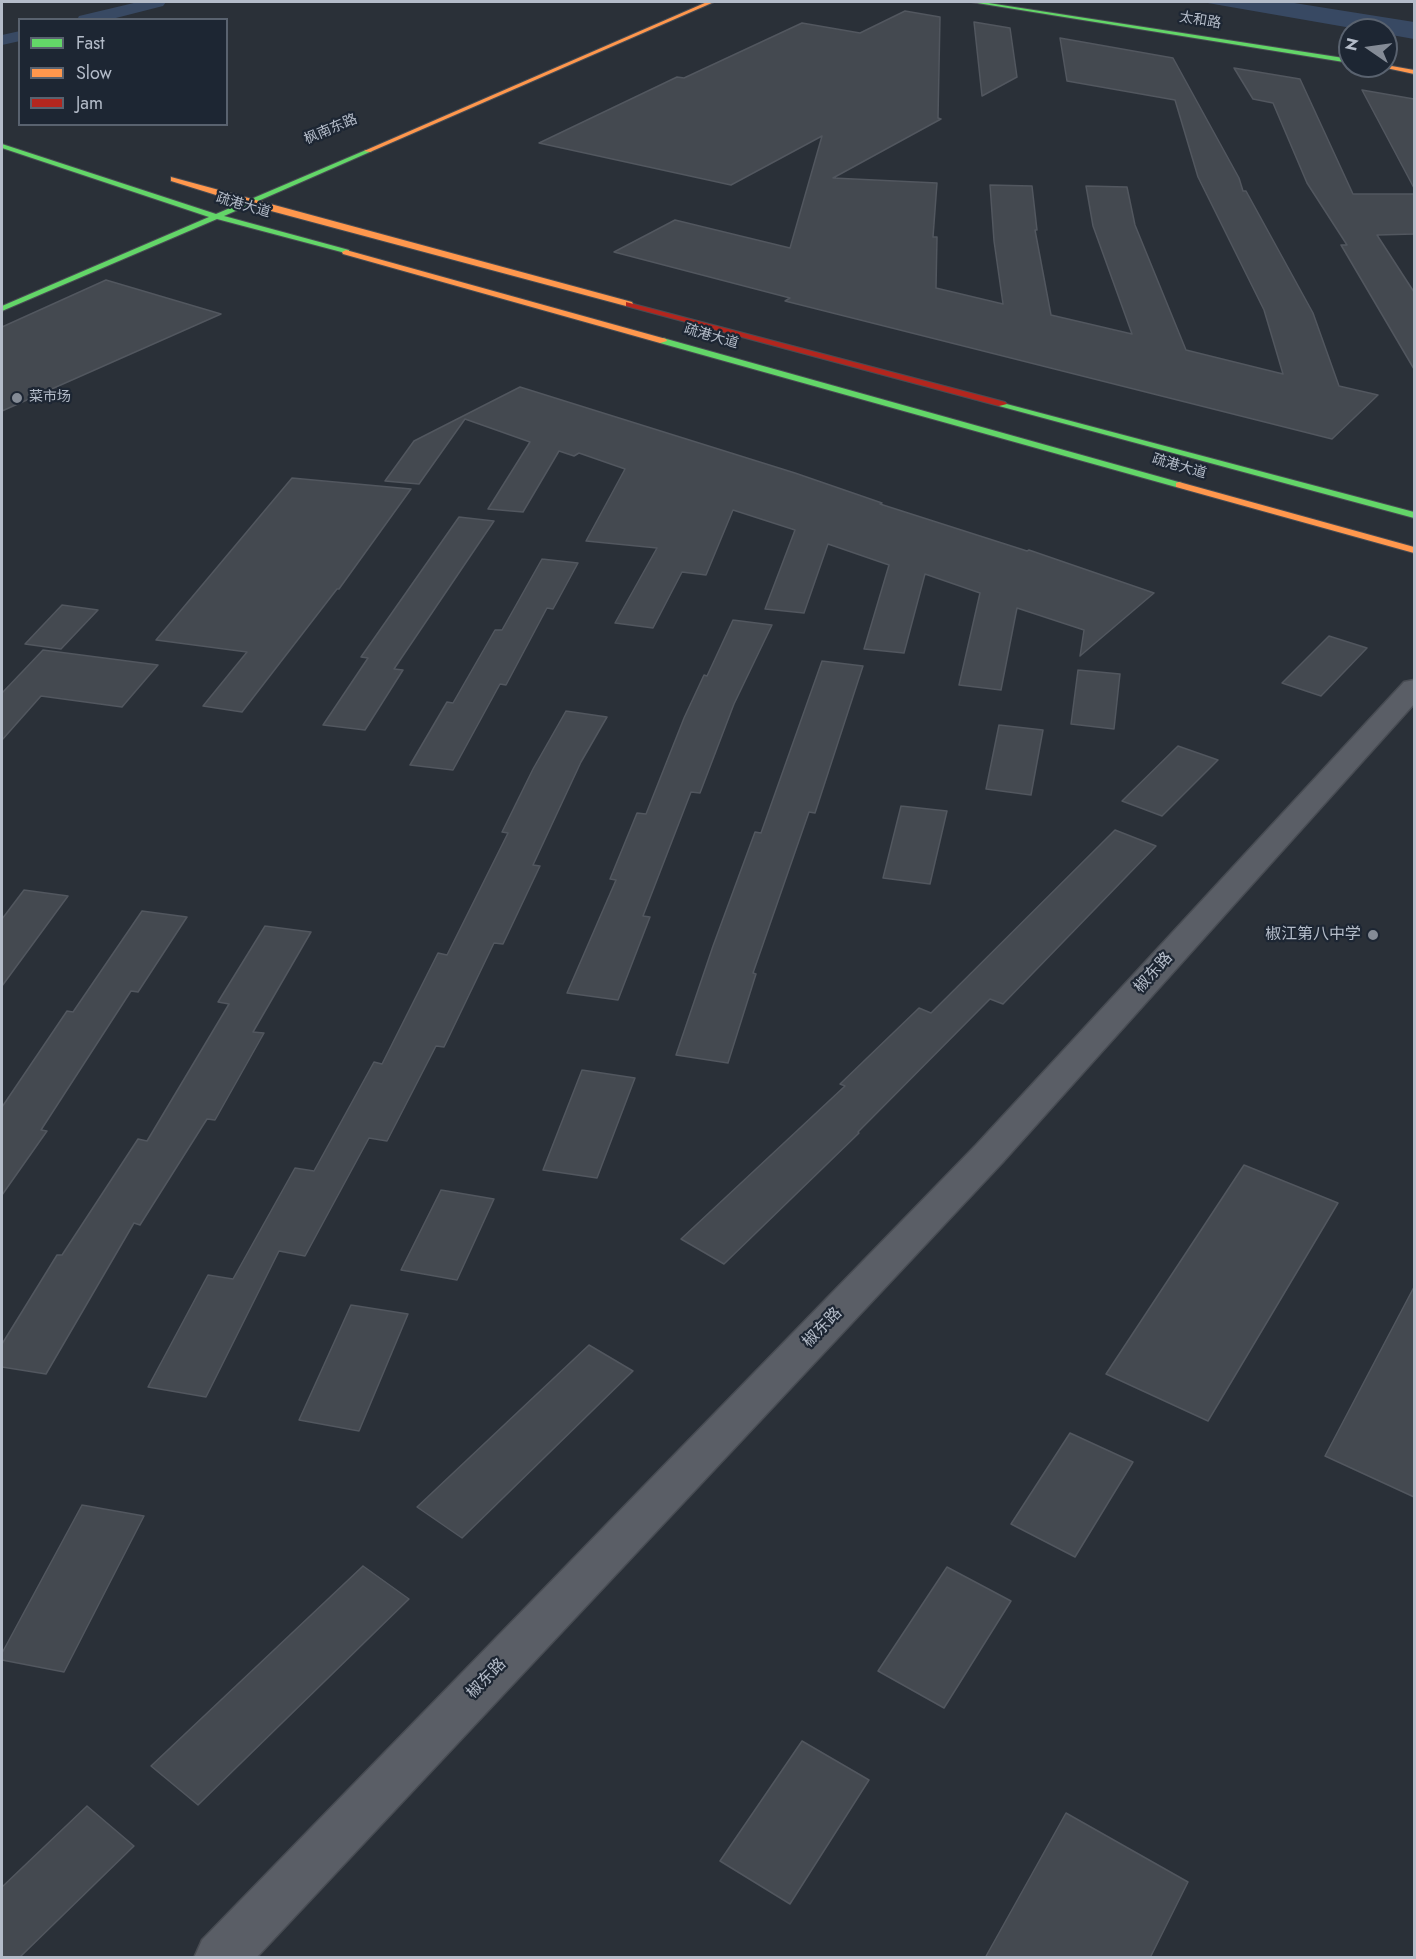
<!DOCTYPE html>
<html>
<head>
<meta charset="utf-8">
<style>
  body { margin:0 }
  #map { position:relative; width:1416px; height:1959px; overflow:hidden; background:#2a3038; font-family:Jost,sans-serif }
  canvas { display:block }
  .frame { position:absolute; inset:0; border:3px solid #b4bcc9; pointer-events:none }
  .legend { position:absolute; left:18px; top:18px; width:210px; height:108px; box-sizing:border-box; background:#1d2633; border:2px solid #59626f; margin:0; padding:8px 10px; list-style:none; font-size:18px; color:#b4bcc9 }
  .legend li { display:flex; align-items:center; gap:12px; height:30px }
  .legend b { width:30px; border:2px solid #59626f }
  .north { position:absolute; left:1338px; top:18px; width:60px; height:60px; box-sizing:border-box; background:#1d2633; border:2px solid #59626f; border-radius:50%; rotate:283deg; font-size:16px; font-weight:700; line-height:24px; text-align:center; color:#b4bcc9 }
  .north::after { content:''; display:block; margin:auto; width:21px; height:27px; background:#848b96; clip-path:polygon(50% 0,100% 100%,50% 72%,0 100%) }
</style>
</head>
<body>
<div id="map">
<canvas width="1416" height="1959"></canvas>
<div class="frame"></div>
<ul class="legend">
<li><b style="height:8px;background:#63d668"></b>Fast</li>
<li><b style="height:8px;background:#ff974d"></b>Slow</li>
<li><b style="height:8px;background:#b3261e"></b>Jam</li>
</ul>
<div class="north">N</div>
</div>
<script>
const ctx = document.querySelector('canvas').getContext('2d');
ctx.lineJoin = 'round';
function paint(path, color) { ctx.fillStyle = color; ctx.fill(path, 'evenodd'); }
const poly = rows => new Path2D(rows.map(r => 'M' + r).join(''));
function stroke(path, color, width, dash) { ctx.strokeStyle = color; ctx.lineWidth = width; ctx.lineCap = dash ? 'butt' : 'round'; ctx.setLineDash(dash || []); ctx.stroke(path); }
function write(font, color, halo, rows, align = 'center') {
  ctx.font = font + ' Jost,"Noto Sans SC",sans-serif'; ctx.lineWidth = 4.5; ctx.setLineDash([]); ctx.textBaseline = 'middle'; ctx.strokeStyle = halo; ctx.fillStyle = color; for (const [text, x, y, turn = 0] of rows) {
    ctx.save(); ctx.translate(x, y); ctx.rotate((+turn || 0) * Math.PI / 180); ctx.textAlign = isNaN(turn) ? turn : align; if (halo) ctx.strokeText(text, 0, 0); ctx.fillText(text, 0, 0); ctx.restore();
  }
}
paint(poly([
  [1202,2,1288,2,1414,22,1414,39,1386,34,1386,30,1363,30]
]), '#384963');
paint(poly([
  [138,2,166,2,163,6,108,20,77,20,79,16,138,2],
  [20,31,20,41,2,45,2,35,20,31]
]), '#384963');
const building = poly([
  [905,11,940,17,938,118,941,119,833,178,937,183,933,237,937,237,936,288,1003,304,994,241,990,185,1032,186,1037,230,1035,230,1051,315,1132,334,1093,226,1086,186,1127,187,1135,225,1186,350,1283,374,1264,310,1198,177,1175,100,1067,81,1060,38,1173,58,1239,178,1243,191,1246,191,1313,313,1339,386,1378,395,1332,439,785,301,790,298,614,252,675,220,790,248,822,136,731,185,539,143,677,77,684,78,802,23,860,33,905,11],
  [974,22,1010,28,1017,77,982,96,974,22],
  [1234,68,1300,79,1353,194,1414,194,1414,234,1377,235,1414,292,1414,369,1341,245,1347,245,1307,183,1273,103,1253,99,1234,68],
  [1362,90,1414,99,1414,188,1362,90],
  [106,280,221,314,2,411,2,327,106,280],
  [520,387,795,473,882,503,880,504,1027,551,1029,550,1154,593,1080,656,1084,630,1017,608,1001,690,959,685,980,593,925,574,904,653,864,649,889,565,828,544,804,613,765,609,795,530,733,510,706,575,682,572,653,628,615,623,657,548,586,541,625,469,579,453,574,456,559,451,523,512,488,509,530,442,465,419,419,484,385,481,414,441,520,387],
  [292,478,411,489,339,589,337,589,242,712,203,706,247,652,156,640,292,478],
  [459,517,494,521,394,669,403,670,365,730,323,725,368,658,361,657,459,517],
  [542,559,578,563,553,609,547,608,506,685,500,684,453,770,410,765,447,702,453,703,495,630,502,630,542,559],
  [62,605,98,610,61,649,25,644,62,605],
  [733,620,772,625,734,704,700,793,691,792,643,916,650,917,618,1000,567,993,616,880,610,879,637,813,646,814,684,718,704,675,707,676,733,620],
  [1329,636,1367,648,1321,696,1282,683,1329,636],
  [43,650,158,665,122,707,41,696,2,740,2,693,43,650],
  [822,661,863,666,815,813,809,812,753,973,756,974,728,1063,676,1055,713,946,755,832,761,833,822,661],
  [1078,670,1120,674,1114,729,1071,724,1078,670],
  [566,711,607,717,581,762,533,865,540,866,503,944,494,943,444,1047,436,1046,387,1141,369,1138,305,1256,279,1251,206,1397,148,1387,208,1275,233,1279,295,1168,314,1171,374,1062,382,1064,438,953,447,955,508,833,502,832,533,769,566,711],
  [999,725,1043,730,1031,795,986,789,999,725],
  [1178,746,1218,760,1162,816,1122,801,1178,746],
  [901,806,947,811,930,884,883,878,901,806],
  [1115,830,1156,846,1003,1004,990,999,858,1132,859,1133,724,1264,681,1239,845,1086,840,1084,919,1008,931,1013,1115,830],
  [24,890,68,896,2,986,2,919,24,890],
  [142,911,187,917,138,992,131,991,41,1130,47,1131,2,1195,2,1107,67,1011,73,1012,142,911],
  [265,926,311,932,253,1032,264,1033,215,1120,207,1119,140,1225,134,1223,46,1374,2,1367,2,1344,57,1255,62,1255,138,1139,147,1141,229,1004,218,1002,265,926],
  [582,1070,635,1078,597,1178,543,1170,582,1070],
  [1244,1165,1338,1203,1208,1421,1106,1374,1244,1165],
  [441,1190,494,1199,457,1280,401,1270,441,1190],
  [1414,1287,1414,1497,1325,1456,1414,1287],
  [351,1305,408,1314,359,1431,299,1420,351,1305],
  [589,1345,633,1371,462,1538,417,1507,589,1345],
  [1070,1433,1133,1462,1075,1557,1011,1524,1070,1433],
  [82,1505,144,1516,64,1672,2,1660,2,1653,82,1505],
  [363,1566,409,1599,198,1805,151,1766,363,1566],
  [947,1567,1011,1601,944,1708,878,1671,947,1567],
  [802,1741,869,1780,790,1904,720,1861,802,1741],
  [87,1806,134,1846,19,1958,2,1958,2,1887,87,1806],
  [1066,1813,1188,1882,1150,1958,985,1958,1066,1813]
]);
paint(building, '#444950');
stroke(building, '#52575f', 1.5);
const street = poly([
  [1414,680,1414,704,1002,1163,256,1958,194,1958,202,1940,976,1145,1404,682,1414,680]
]);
const fast = poly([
  [971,2,982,2,1350,59,1350,63,971,2],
  [2,144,216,214,366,150,372,151,224,216,349,250,349,254,217,219,2,311,2,306,209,217,2,148,2,144],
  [663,338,1182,483,1184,485,1176,487,660,343,659,341,663,338],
  [999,402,1414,512,1414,518,999,406,999,402]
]);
const slow = poly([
  [707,2,714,2,370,152,364,151,707,2],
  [1386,65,1414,70,1414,74,1377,66,1386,65],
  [171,177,632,302,633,304,626,306,245,204,171,181,171,177],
  [346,250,666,339,667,341,660,343,343,254,342,252,346,250],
  [1179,482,1414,547,1414,553,1176,487,1176,483,1179,482]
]);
const jam = poly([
  [626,302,1005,402,1007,404,999,406,626,306,626,302]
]);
stroke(street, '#484c53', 3);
stroke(fast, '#484c53', 2);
stroke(slow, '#484c53', 2);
stroke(jam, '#484c53', 2);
paint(street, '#5a5e66');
paint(fast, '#63d668');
paint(slow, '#ff974d');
paint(jam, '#b3261e');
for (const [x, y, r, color] of [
  [17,398,6,"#848b96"],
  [1373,935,6,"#848b96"]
]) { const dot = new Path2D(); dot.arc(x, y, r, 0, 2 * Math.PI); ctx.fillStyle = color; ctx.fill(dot); stroke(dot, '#1d2633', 2); }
write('14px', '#b4bcc9', '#1d2633', [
  ["太和路",1200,21,9],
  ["枫南东路",331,130,-23],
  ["疏港大道",243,206,16],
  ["疏港大道",711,337,16],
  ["疏港大道",1179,467,16]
]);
write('14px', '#b4bcc9', '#1d2633', [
  ["菜市场",29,398]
], 'left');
write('16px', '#b4bcc9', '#1d2633', [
  ["椒江第八中学",1361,935]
], 'right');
write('16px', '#b4bcc9', '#1d2633', [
  ["椒东路",1154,973,-48],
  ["椒东路",823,1328,-46],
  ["椒东路",487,1679,-46]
]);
</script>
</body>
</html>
